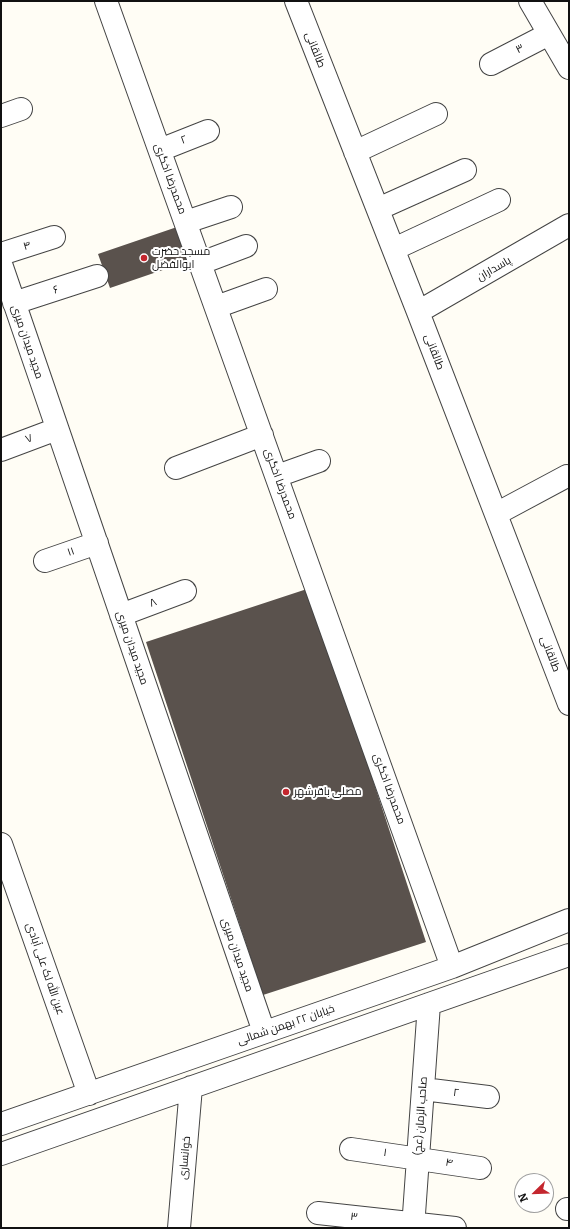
<!DOCTYPE html>
<html>
<head>
<meta charset="utf-8">
<style>
  body { margin:0 }
  #map { position:relative; width:570px; height:1229px; overflow:hidden; background:#fffdf5; font-family:Bitter,serif }
  canvas { display:block }
  .frame { position:absolute; inset:0; border:2px solid #111; pointer-events:none }
  .north { position:absolute; left:514px; top:1173px; width:40px; height:40px; box-sizing:border-box; background:#fff; border:1px solid #a0a0a0; border-radius:50%; rotate:247deg; font-size:11px; font-weight:700; line-height:16px; text-align:center; color:#111 }
  .north::after { content:''; display:block; margin:auto; width:14px; height:18px; background:#c4262e; clip-path:polygon(50% 0,100% 100%,50% 72%,0 100%) }
</style>
</head>
<body>
<div id="map">
<canvas width="570" height="1229"></canvas>
<div class="frame"></div>
<div class="north">N</div>
</div>
<script>
const context = document.querySelector('canvas').getContext('2d');
context.lineJoin = 'round';
function fill(path, color) { context.fillStyle = color; context.fill(path, 'evenodd'); }
function stroke(path, color, width, dash) { context.strokeStyle = color; context.lineWidth = width; context.lineCap = dash ? 'butt' : 'round'; context.setLineDash(dash || []); context.stroke(path); }
function drawText(font, color, halo, rows, align = 'center') {
  context.font = font + ' Bitter,Cairo,serif'; context.lineWidth = 4; context.setLineDash([]); context.textBaseline = 'middle'; context.strokeStyle = halo; context.fillStyle = color; for (const [text, x, y, turn = 0] of rows) {
    context.save(); context.translate(x, y); context.rotate((+turn || 0) * Math.PI / 180); context.textAlign = isNaN(turn) ? turn : align; if (halo) context.strokeText(text, 0, 0); context.fillText(text, 0, 0); context.restore();
  }
}
fill(new Path2D(`
  M 177,227 L 189,261 L 110,288 L 98,254 Z
  M 310,588 L 426,942 L 263,995 L 146,642 Z`), '#5a524d');
const minor = new Path2D(`
  M 106,1 L 452,967
  M 296,1 L 418,312 L 569,704
  M 530,1 L 569,68
  M 491,64 L 549,34
  M 1,116 L 21,109
  M 160,150 L 208,131
  M 355,152 L 436,114
  M 378,209 L 465,170
  M 186,222 L 231,207
  M 394,249 L 499,200
  M 1,254 L 54,237
  M 201,263 L 246,246
  M 1,264 L 264,1032
  M 14,303 L 97,276
  M 216,307 L 266,289
  M 418,312 L 569,225
  M 1,450 L 57,429
  M 176,468 L 262,435
  M 277,476 L 319,461
  M 496,514 L 567,476
  M 45,561 L 97,543
  M 121,615 L 185,591
  M 1,844 L 89,1094
  M 423,1089 L 488,1097
  M 1,1124 L 452,967 L 569,920
  M 351,1149 L 480,1168
  M 1,1154 L 569,955
  M 567,1209 L 569,1209
  M 318,1213 L 455,1228
  M 179,1228 L 191,1087
  M 413,1228 L 429,1004`);
stroke(minor, '#444', 24);
stroke(minor, '#fff', 22);
for (const [x, y, r, color] of [
  [144,258,4,"#c4262e"],
  [286,792,4,"#c4262e"]
]) { const dot = new Path2D(); dot.arc(x, y, r, 0, 2 * Math.PI); context.fillStyle = color; context.fill(dot); stroke(dot, '#fff', 1.5); }
drawText('11px', '#111', '#fff', [
  ["۳",520,49,-27],
  ["طالقانی",315,50,68],
  ["۲",184,140,-20],
  ["محمدرضا اخگری",170,179,70],
  ["۴",27,246,-17],
  ["پاسداران",494,269,-30],
  ["۶",56,290,-18],
  ["مجید میدان میری",27,342,71],
  ["طالقانی",434,352,69],
  ["۷",29,439,-21],
  ["محمدرضا اخگری",280,484,70],
  ["۱۱",71,552,-19],
  ["۸",153,603,-21],
  ["مجید میدان میری",132,648,71],
  ["طالقانی",550,654,69],
  ["محمدرضا اخگری",389,789,70],
  ["مجید میدان میری",237,955,71],
  ["عین الله لک علی آبادی",45,969,71],
  ["خیابان ۲۲ بهمن شمالی",286,1025,-19],
  ["۲",456,1093,7],
  ["صاحب الزمان (عج)",421,1116,-86],
  ["۱",385,1153,8],
  ["خوانساری",185,1158,-85],
  ["۴",449,1163,9],
  ["۳",354,1217,6]
]);
drawText('11px', '#111', '#fff', [
  ["مسجد حضرت",152,252],
  ["ابوالفضل",152,265],
  ["مصلی باقرشهر",294,792]
], 'left');
</script>
</body>
</html>
